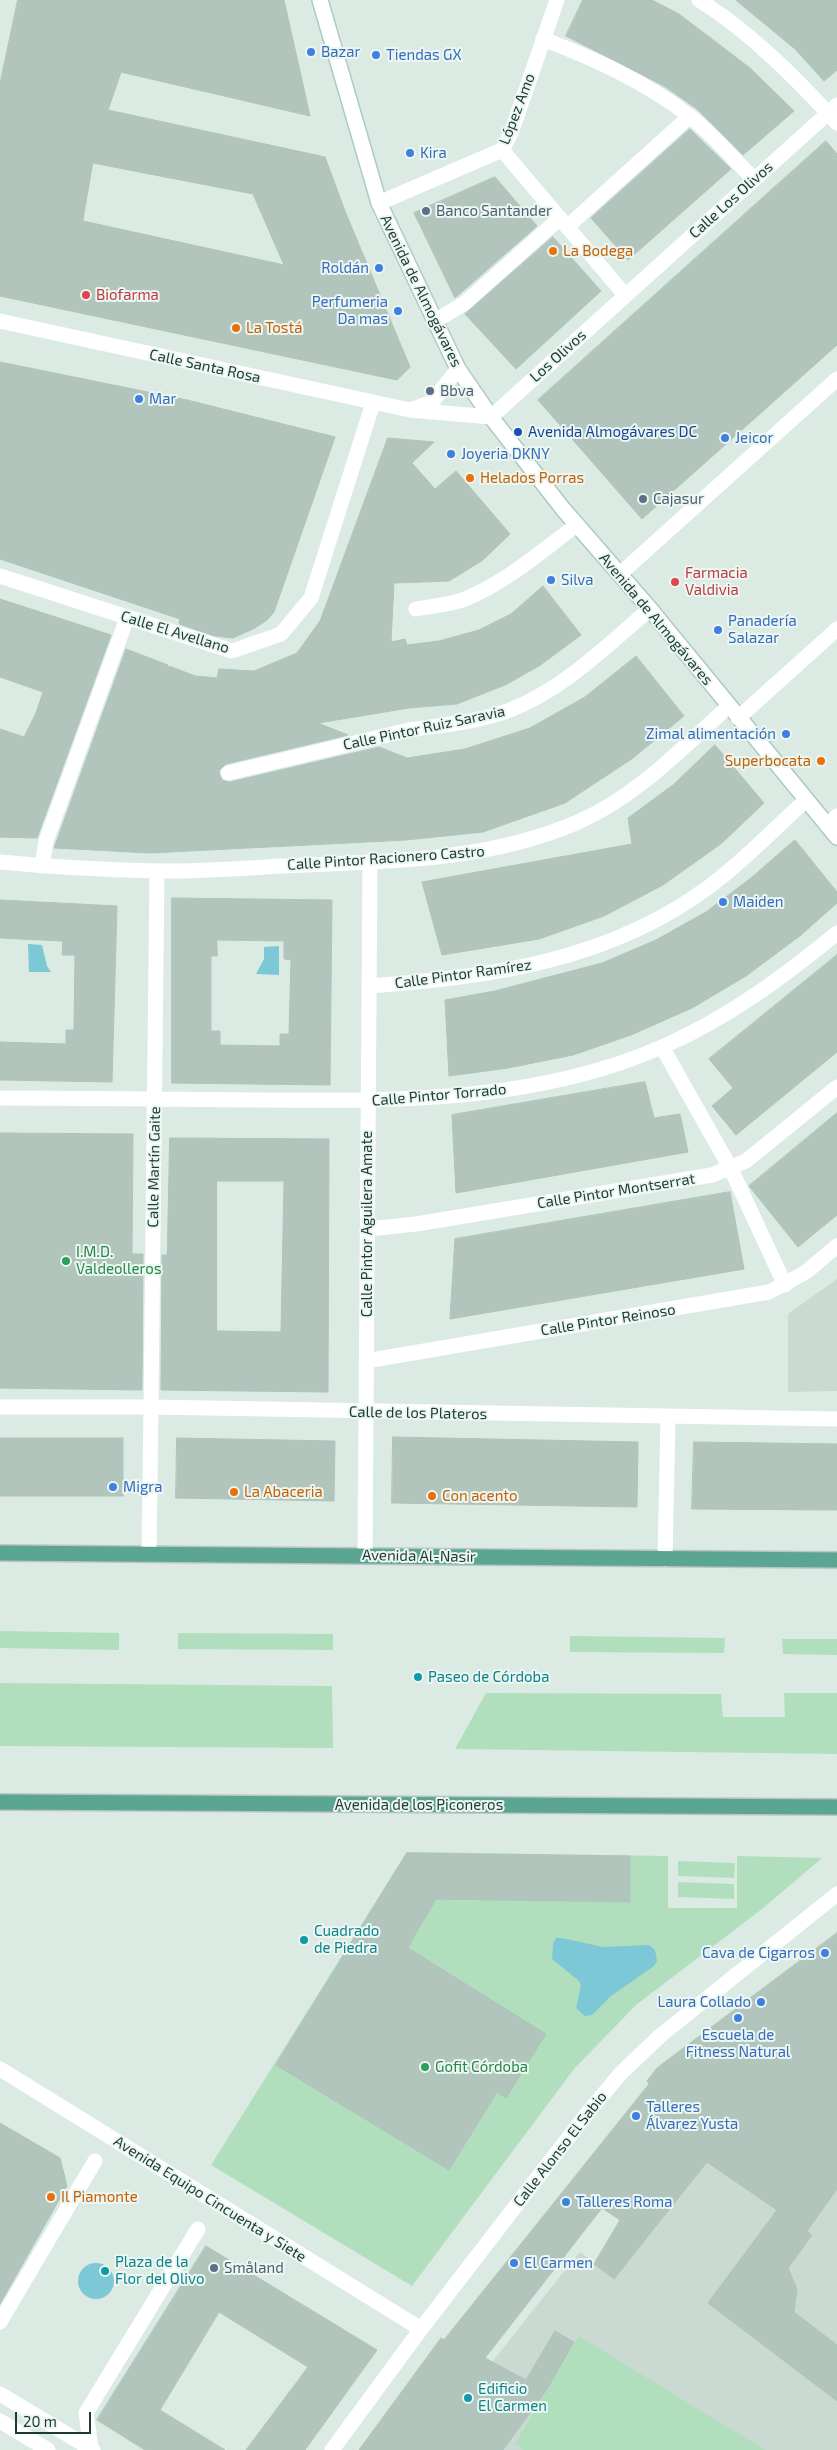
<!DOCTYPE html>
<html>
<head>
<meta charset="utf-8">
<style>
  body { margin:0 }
  #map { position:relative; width:837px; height:2450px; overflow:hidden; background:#dceae4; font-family:"Exo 2",sans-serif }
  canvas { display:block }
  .scale { position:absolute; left:15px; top:2412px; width:76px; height:22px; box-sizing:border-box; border:2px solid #1c3b33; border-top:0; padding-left:6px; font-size:15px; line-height:18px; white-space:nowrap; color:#1c3b33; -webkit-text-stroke:4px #ecf7f1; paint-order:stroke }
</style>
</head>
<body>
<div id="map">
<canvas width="837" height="2450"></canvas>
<div class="scale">20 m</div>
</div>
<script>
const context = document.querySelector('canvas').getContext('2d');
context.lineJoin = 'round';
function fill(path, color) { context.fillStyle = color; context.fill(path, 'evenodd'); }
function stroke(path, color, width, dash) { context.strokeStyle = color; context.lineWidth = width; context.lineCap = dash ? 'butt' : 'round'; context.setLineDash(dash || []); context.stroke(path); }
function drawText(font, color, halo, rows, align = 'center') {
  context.font = font + ' "Exo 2",sans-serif'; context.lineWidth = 4; context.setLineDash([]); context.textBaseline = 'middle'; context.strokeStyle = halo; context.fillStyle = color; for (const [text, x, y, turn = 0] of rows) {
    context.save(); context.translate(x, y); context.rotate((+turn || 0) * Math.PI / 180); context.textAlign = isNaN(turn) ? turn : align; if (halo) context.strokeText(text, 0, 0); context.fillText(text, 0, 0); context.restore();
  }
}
fill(new Path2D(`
  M 837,1279 L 837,1391 L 788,1392 L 788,1314 Z
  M 837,2029 L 837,2450 L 503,2450 L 544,2391 L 492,2362 L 537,2305 L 580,2252 L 614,2279 L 707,2162 Z`), '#cadad3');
fill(new Path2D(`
  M 0,1631 L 119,1633 L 119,1650 L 0,1648 Z
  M 178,1633 L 333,1634 L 333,1650 L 178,1649 Z
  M 570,1636 L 725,1638 L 724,1653 L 570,1652 Z
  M 782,1639 L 837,1639 L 837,1655 L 783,1654 Z
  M 0,1683 L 332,1686 L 333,1748 L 0,1746 Z
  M 486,1693 L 721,1694 L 723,1717 L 785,1717 L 784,1693 L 837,1693 L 837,1754 L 455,1749 Z
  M 407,1852 L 668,1856 L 668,1908 L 737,1908 L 737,1856 L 822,1858 L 762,1909 L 636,2005 L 574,2069 L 412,2286 L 211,2165 Z
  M 678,1861 L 735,1863 L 734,1878 L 678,1876 Z
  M 678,1882 L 734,1884 L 734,1899 L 678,1897 Z
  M 579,2336 L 765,2450 L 523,2450 L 515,2444 Z`), '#b1dfbe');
fill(new Path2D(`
  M 28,944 L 42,945 L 47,966 L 51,972 L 29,972 Z
  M 279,946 L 279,975 L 256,974 L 264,959 L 264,947 Z
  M 556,1938 L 562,1938 L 603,1947 L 649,1945 L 655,1950 L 657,1961 L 654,1966 L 611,1996 L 592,2015 L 585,2016 L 576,2008 L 581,1986 L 579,1981 L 552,1959 L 553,1944 Z
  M78 2281a18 18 0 1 1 36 0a18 18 0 1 1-36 0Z`), '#7cc8d7');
const building = new Path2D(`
  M 18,0 L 284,0 L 310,116 L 121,72 L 108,110 L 325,157 L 345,211 L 410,367 L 397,380 L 0,296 L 0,84 ZM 93,163 L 253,194 L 284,265 L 83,221 Z
  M 583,0 L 652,0 L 679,14 L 750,68 L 794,111 L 743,155 L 697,109 L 664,86 L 566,36 Z
  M 736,0 L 837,0 L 837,70 L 824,81 L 795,49 Z
  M 690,129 L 731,169 L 628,260 L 591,218 Z
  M 826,141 L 837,154 L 837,345 L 642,519 L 538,400 Z
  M 495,177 L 537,226 L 455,298 L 414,213 Z
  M 553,237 L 601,291 L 516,369 L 465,314 Z
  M 0,362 L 187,400 L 335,437 L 274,612 L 267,620 L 255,628 L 233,638 L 215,636 L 179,624 L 180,619 L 0,559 Z
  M 388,438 L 434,442 L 412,463 L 435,489 L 456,471 L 510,534 L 483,560 L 449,581 L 394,583 L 391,642 L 405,639 L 407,645 L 439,641 L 479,630 L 511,614 L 543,586 L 581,635 L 539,666 L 505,685 L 457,704 L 409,708 L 318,723 L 348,735 L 226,764 L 219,771 L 222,780 L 230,782 L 379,747 L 407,758 L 465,749 L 530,728 L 585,697 L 636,656 L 684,716 L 633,758 L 565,803 L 483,832 L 406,840 L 150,853 L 54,848 L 126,649 L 168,665 L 165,666 L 172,667 L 195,676 L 217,678 L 219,669 L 254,671 L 297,653 L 320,621 Z
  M 0,599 L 111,635 L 37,838 L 0,837 L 0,729 L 24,737 L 36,713 L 43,692 L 0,677 Z
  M 715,745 L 764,803 L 722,843 L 663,885 L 604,916 L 539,939 L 442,955 L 422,882 L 632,844 L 628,818 L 673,785 Z
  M 795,840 L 837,892 L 837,903 L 801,935 L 746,976 L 692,1008 L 631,1035 L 573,1055 L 508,1068 L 449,1076 L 445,1000 L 495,991 L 602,963 L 656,940 L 706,912 L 751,878 Z
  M 172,898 L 332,900 L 330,1085 L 172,1083 ZM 217,940 L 284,941 L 284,959 L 291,960 L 289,1034 L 280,1034 L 280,1046 L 220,1045 L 220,1031 L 211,1031 L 211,956 L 217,956 Z
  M 0,900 L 117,906 L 112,1082 L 0,1080 L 0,1042 L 66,1044 L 66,1030 L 74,1030 L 75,955 L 62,955 L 63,941 L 0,938 Z
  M 837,955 L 837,1052 L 736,1135 L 712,1106 L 733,1088 L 709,1059 Z
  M 645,1082 L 654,1118 L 680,1114 L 688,1152 L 456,1193 L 452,1115 Z
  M 837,1113 L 837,1215 L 798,1247 L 749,1186 Z
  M 0,1133 L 133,1134 L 132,1254 L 143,1254 L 142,1390 L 0,1388 Z
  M 170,1138 L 329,1139 L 328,1392 L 161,1390 L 162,1255 L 167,1255 ZM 217,1181 L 284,1181 L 281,1332 L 217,1331 Z
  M 730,1192 L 744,1269 L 450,1319 L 455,1239 Z
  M 393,1437 L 638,1442 L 637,1507 L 392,1503 Z
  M 0,1438 L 123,1438 L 123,1496 L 0,1496 Z
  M 177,1438 L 335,1441 L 334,1501 L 176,1498 Z
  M 694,1442 L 837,1444 L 837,1510 L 692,1509 Z
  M 407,1853 L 630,1856 L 630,1902 L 436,1899 L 416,1933 L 408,1948 L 546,2034 L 506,2098 L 497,2092 L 449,2170 L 276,2065 Z
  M 837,1933 L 837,2189 L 807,2231 L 812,2235 L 788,2268 L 797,2289 L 794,2312 L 837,2345 L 837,2401 L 708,2303 L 777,2210 L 707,2162 L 614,2279 L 594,2264 L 620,2220 L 602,2208 L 485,2358 L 526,2380 L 555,2331 L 574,2342 L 546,2391 L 503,2450 L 359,2450 L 441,2338 L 444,2340 L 649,2084 L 647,2081 L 657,2068 Z
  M 0,2123 L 60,2158 L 67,2186 L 0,2304 Z
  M 206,2246 L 377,2350 L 305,2450 L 246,2450 L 308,2367 L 219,2312 L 160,2410 L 225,2450 L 145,2450 L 97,2420 Z`);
fill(building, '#b1c5bd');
stroke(building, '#aec4bb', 1);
const secondary = new Path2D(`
  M 320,0 L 379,203 L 458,369 L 491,417 L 563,509 L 650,609 L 837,837`);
const primary = new Path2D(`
  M 0,1553 L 837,1560
  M 0,1802 L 837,1807`);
stroke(secondary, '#aecbc1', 18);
stroke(primary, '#bbc4c2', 18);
stroke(new Path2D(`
  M 543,39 C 595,59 644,81 688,115 C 712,133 732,158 754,179
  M 567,227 L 690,116
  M 435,321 L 465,303 L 560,218
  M 228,773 L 409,730
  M 42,866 L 46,841 L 127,618
  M 662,1047 L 731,1169 L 785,1285
  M 149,1554 L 151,1407
  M 665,1559 L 668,1417
  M 0,2322 L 95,2161
  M 0,2421 L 48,2450
  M 85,2450 L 91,2448 L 86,2413 L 198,2229`), '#fff', 15);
stroke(new Path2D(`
  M 699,0 C 750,32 796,78 837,123
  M 502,150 L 625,295
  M 379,203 L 502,150 L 511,133 L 557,0
  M 0,321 L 410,410 L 432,402 L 458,369
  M 410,410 L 491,417 L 837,105
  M 0,576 L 232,651 L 281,634 L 311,598 L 373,403
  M 416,609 C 432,606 450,605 465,599 C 507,582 541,551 577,525
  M 409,730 C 442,725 478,722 510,710 C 564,689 606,646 650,609
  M 827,825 L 837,816
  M 370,986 C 490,977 610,961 710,886 C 745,860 774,829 806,800
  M 0,1098 C 85,1098 171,1099 256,1100 C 393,1101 536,1103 664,1046 C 728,1018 783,977 837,933
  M 368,1229 L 416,1224 L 712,1175 L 746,1161 L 837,1087
  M 366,1361 L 769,1292 L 806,1272 L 837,1246
  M 0,1407 L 151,1407 L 837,1419
  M 151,1407 L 157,871
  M 365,1555 L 370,862
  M 0,2069 L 421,2329
  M 0,2394 L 93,2450
  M 332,2450 L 421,2329 L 585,2116 L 621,2073 L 661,2035 L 837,1894`), '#fff', 15);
stroke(new Path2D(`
  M 620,574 L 837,379
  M 738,718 L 837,629
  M 0,862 C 52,867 104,870 155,871 C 204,872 254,867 303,865 C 397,861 490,860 578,822 C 636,797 682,748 728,707`), '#fff', 15);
stroke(secondary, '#fff', 15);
stroke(primary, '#5ba593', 15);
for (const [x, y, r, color] of [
  [311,52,5,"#3f7fe0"],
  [376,55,5,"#3f7fe0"],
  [410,153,5,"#3f7fe0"],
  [426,211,5,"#5c6f8a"],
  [553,251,5,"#e8710a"],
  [379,268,5,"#3f7fe0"],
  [86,295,5,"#e0444e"],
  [398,311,5,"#3f7fe0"],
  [236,328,5,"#e8710a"],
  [430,391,5,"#5c6f8a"],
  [139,399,5,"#3f7fe0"],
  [518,432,5,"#1a4fb4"],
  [725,438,5,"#3f7fe0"],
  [451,454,5,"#3f7fe0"],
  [470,478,5,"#e8710a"],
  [643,499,5,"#5c6f8a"],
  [551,580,5,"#3f7fe0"],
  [675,582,5,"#e0444e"],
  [718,630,5,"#3f7fe0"],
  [786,734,5,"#3f7fe0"],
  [821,761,5,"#e8710a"],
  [723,902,5,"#3f7fe0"],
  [66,1261,5,"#2e9e5b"],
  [113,1487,5,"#3f7fe0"],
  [234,1492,5,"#e8710a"],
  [432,1496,5,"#e8710a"],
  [418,1677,5,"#0f9aa8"],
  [304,1940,5,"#0f9aa8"],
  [825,1953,5,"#3f7fe0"],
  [761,2002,5,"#3f7fe0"],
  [738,2018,5,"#3f7fe0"],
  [425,2067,5,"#2e9e5b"],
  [636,2116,5,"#3f7fe0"],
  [51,2197,5,"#e8710a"],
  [566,2202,5,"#3f7fe0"],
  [514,2263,5,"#3f7fe0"],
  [214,2268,5,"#5c6f8a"],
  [105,2271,5,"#0f9aa8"],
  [468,2398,5,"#0f9aa8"]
]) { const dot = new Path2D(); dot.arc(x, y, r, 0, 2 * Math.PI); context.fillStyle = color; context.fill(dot); stroke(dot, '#ecf7f1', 2); }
drawText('15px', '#366cbe', '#ecf7f1', [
  ["Bazar",321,52],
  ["Tiendas GX",386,55],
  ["Kira",420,153],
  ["Roldán",369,268,"right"],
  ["Perfumeria",388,302,"right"],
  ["Da mas",388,319,"right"],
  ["Mar",149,399],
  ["Jeicor",735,438],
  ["Joyeria DKNY",461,454],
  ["Silva",561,580],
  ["Panadería",728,621],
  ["Salazar",728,638],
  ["Zimal alimentación",776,734,"right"],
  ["Maiden",733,902],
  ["Migra",123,1487],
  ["Cava de Cigarros",815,1953,"right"],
  ["Laura Collado",751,2002,"right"],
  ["Escuela de",738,2035,"center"],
  ["Fitness Natural",738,2052,"center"],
  ["Talleres",646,2107],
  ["Álvarez Yusta",646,2124],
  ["Talleres Roma",576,2202],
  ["El Carmen",524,2263]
], 'left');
drawText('15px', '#1c3b33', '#ecf7f1', [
  ["López Amo",517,109,-69],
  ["Calle Los Olivos",731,200,-42],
  ["Avenida de Almogávares",421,291,64],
  ["Los Olivos",558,356,-42],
  ["Calle Santa Rosa",205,366,12],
  ["Avenida de Almogávares",656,619,50],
  ["Calle El Avellano",175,632,17],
  ["Calle Pintor Ruiz Saravia",424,728,-12],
  ["Calle Pintor Racionero Castro",386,858,-4],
  ["Calle Pintor Ramírez",463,974,-8],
  ["Calle Pintor Torrado",439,1095,-5],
  ["Calle Martín Gaite",154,1167,-89],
  ["Calle Pintor Montserrat",616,1191,-9],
  ["Calle Pintor Aguilera Amate",367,1224,-90],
  ["Calle Pintor Reinoso",608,1320,-9],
  ["Calle de los Plateros",418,1413,1],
  ["Avenida Al-Nasir",419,1556,1],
  ["Avenida de los Piconeros",419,1805],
  ["Calle Alonso El Sabio",560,2149,-52],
  ["Avenida Equipo Cincuenta y Siete",210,2199,32]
]);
drawText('15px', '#4e5e75', '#ecf7f1', [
  ["Banco Santander",436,211],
  ["Bbva",440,391],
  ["Cajasur",653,499],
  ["Småland",224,2268]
], 'left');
drawText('15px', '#c56008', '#ecf7f1', [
  ["La Bodega",563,251],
  ["La Tostá",246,328],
  ["Helados Porras",480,478],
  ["Superbocata",811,761,"right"],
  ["La Abaceria",244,1492],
  ["Con acento",442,1496],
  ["Il Piamonte",61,2197]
], 'left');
drawText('15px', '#be3a42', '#ecf7f1', [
  ["Biofarma",96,295],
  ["Farmacia",685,573],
  ["Valdivia",685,590]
], 'left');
drawText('15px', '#164399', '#ecf7f1', [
  ["Avenida Almogávares DC",528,432]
], 'left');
drawText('15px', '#27864d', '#ecf7f1', [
  ["I.M.D.",76,1252],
  ["Valdeolleros",76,1269],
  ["Gofit Córdoba",435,2067]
], 'left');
drawText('15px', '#0d838f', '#ecf7f1', [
  ["Paseo de Córdoba",428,1677],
  ["Cuadrado",314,1931],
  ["de Piedra",314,1948],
  ["Plaza de la",115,2262],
  ["Flor del Olivo",115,2279],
  ["Edificio",478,2389],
  ["El Carmen",478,2406]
], 'left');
</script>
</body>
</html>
